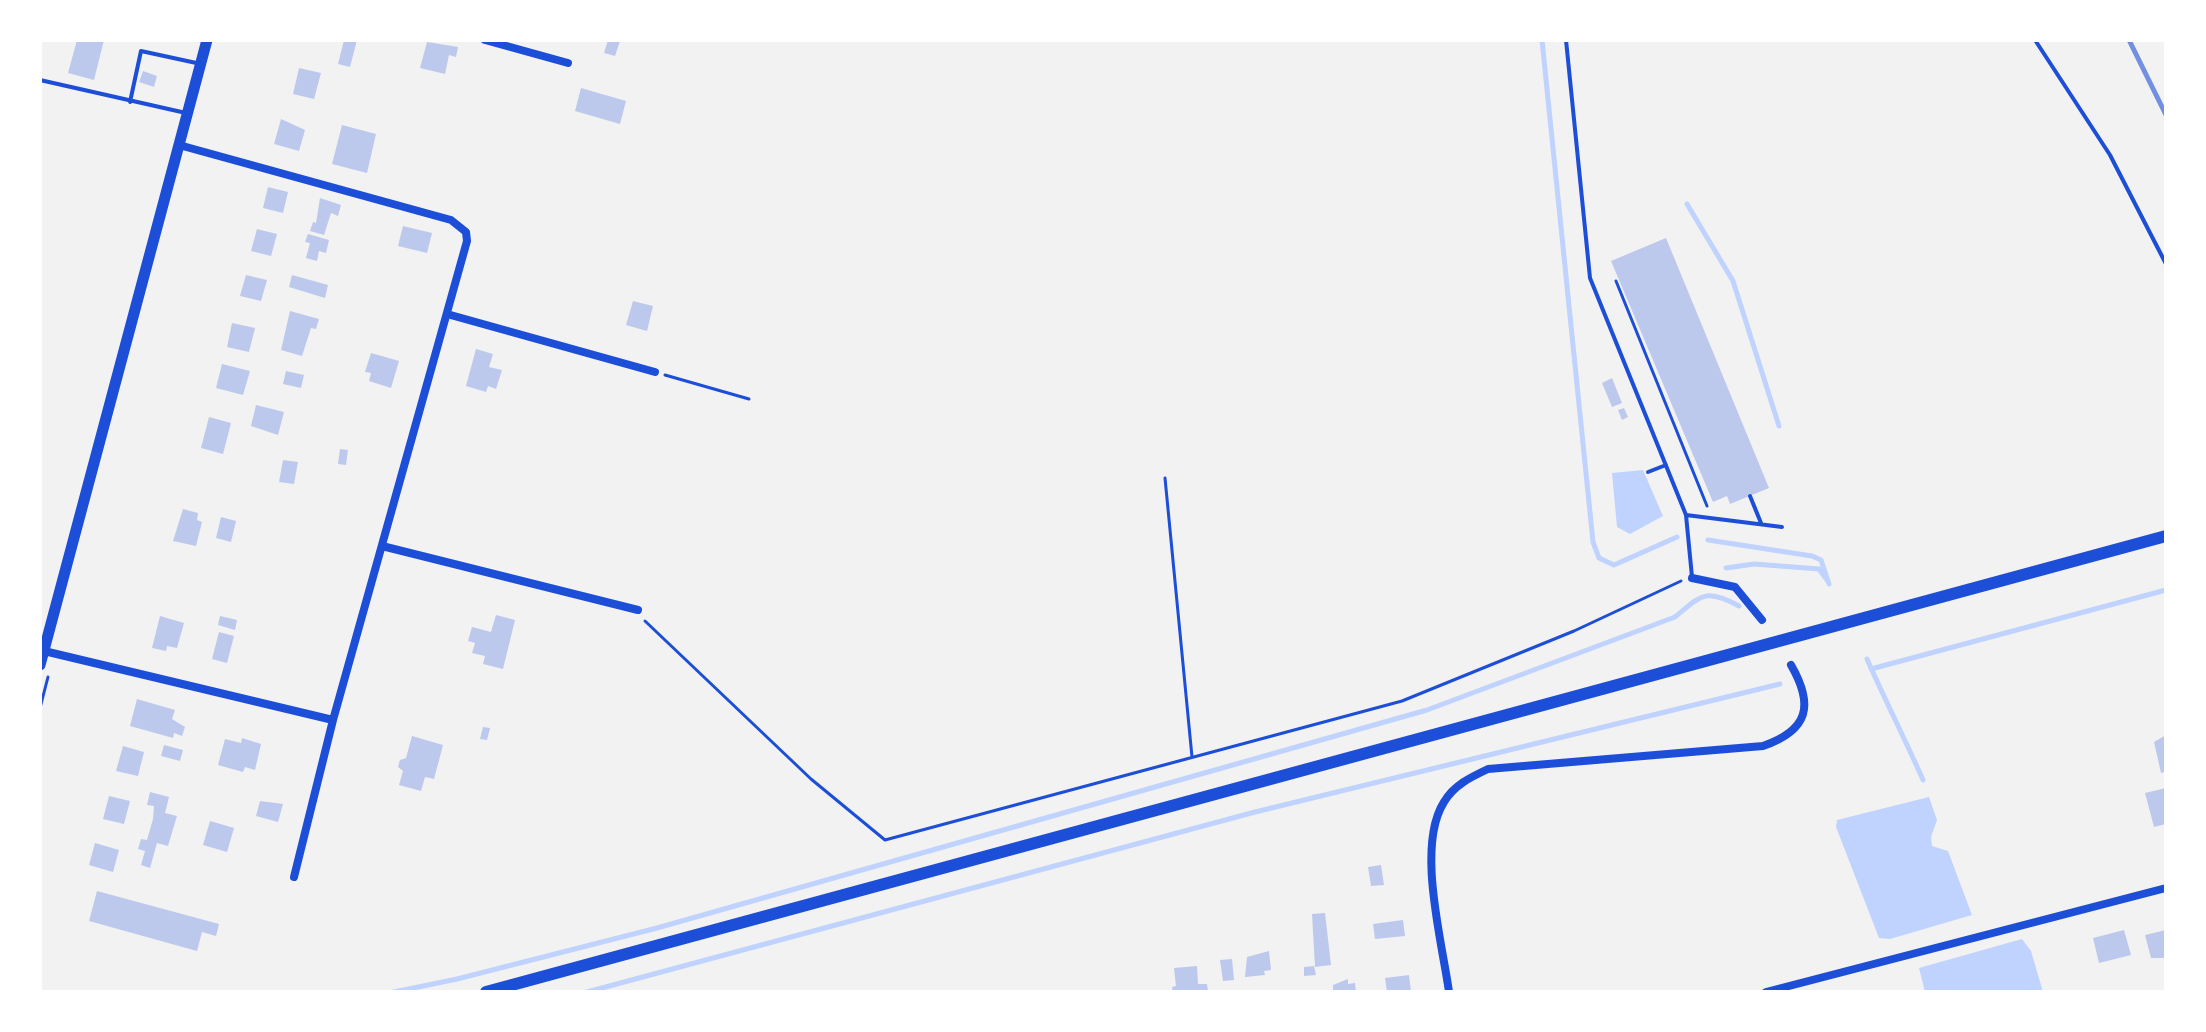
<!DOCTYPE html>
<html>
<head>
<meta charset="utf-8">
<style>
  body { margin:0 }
  #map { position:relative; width:2206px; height:1032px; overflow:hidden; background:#f2f2f2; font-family:"Noto Sans",sans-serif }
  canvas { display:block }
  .frame { position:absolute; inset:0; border:42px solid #fff; pointer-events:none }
</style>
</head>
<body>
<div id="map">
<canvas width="2206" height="1032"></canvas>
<div class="frame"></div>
</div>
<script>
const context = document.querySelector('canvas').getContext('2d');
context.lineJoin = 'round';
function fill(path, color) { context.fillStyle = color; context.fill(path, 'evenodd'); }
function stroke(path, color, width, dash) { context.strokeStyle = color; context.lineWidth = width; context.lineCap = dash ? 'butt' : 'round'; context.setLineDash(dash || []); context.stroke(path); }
fill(new Path2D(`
  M 1643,470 L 1663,516 L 1630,534 L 1617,527 L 1612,473 Z
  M 1929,797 L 1937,820 L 1931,837 L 1932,846 L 1948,851 L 1972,915 L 1890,939 L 1879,938 L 1836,827 L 1837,820 Z
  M 2022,939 L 2031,951 L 2043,992 L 1925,992 L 1919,968 Z`), '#bfd3fe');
stroke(new Path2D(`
  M 1542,40 L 1593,542 L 1599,558 L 1614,565 L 1677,537
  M 1687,204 L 1733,281 L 1779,426
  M 1708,540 L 1812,556 L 1821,560 L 1829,584
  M 1726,568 L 1754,564 L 1819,569 L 1827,580
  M 1867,659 C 1885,700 1905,739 1923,780
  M 1871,669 L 2166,590
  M 394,992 L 457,979 L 657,928 L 1427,710 L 1675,617 C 1701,596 1705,587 1739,606
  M 587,992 L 1255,812 L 1780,684`), '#bfd3fe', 5);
fill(new Path2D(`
  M 77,40 L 104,40 L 94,80 L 68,73 Z
  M 344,40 L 357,40 L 350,67 L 338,64 Z
  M 608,40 L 620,41 L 615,56 L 604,53 Z
  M 427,42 L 458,47 L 456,57 L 449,55 L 445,74 L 420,68 Z
  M 299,68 L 321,73 L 314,99 L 293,94 Z
  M 143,71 L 157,76 L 154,87 L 139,82 Z
  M 581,88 L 626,101 L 620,124 L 575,111 Z
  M 281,119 L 305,130 L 299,151 L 274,144 Z
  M 342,125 L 376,134 L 367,173 L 332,164 Z
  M 268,187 L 288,192 L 283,213 L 263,208 Z
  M 320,198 L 341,205 L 338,216 L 331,213 L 324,235 L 310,231 L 313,222 L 316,223 Z
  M 403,226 L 432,233 L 427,253 L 398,246 Z
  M 257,229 L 277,234 L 271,256 L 251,251 Z
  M 308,234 L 329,240 L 326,253 L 319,251 L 317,261 L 306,258 L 310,243 L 305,242 Z
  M 1666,238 L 1769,488 L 1730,504 L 1727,496 L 1713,502 L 1611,261 Z
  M 246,275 L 267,280 L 261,301 L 240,296 Z
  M 292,275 L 328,285 L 325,298 L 289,287 Z
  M 633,301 L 653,306 L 647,331 L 626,325 Z
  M 290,311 L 319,319 L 316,329 L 311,328 L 302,356 L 281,350 Z
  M 232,323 L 255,328 L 249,352 L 227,347 Z
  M 476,349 L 493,354 L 489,367 L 502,370 L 496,389 L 488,386 L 486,392 L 466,386 Z
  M 371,353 L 399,361 L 391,388 L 369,381 L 371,373 L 365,372 Z
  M 222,364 L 250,371 L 243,395 L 216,388 Z
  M 286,371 L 304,375 L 301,388 L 283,384 Z
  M 1612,378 L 1622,403 L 1612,407 L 1602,383 Z
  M 256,405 L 284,412 L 278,435 L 251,426 Z
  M 1624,408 L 1628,417 L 1622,420 L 1618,410 Z
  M 209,417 L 231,423 L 223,454 L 201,448 Z
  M 340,449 L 348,450 L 346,465 L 338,464 Z
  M 283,460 L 298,462 L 294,484 L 279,482 Z
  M 183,509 L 198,513 L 197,520 L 202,522 L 196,546 L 173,541 Z
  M 221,517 L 236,521 L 231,542 L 216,538 Z
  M 496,615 L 515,620 L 503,669 L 483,664 L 485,656 L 472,653 L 475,643 L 468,641 L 472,627 L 491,632 Z
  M 160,616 L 184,623 L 177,648 L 167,646 L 166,651 L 152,648 Z
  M 220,616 L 237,620 L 235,630 L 218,625 Z
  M 219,632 L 234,636 L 227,663 L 212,659 Z
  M 137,699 L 175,710 L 172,719 L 185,727 L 182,736 L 174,733 L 173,738 L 130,726 Z
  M 483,727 L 490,728 L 487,740 L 480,739 Z
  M 2166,735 L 2166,771 L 2161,773 L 2154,742 Z
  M 412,736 L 443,745 L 434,779 L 425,777 L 421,791 L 399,785 L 403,771 L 398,767 L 400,760 L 406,758 Z
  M 242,738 L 261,744 L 255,770 L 245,767 L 243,772 L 218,765 L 225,739 L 241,743 Z
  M 164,745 L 183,750 L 180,761 L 161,756 Z
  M 123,746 L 144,752 L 138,776 L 116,771 Z
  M 2166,788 L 2166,824 L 2154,827 L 2145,793 Z
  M 150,792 L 169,797 L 165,813 L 177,816 L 168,846 L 157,843 L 150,868 L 141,865 L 145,851 L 138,849 L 141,839 L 147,840 L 153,819 L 154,806 L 147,805 Z
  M 109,796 L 130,801 L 124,824 L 103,819 Z
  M 260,801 L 283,804 L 278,822 L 256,816 Z
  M 210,821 L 234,828 L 227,852 L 203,845 Z
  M 95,843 L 119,850 L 113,872 L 89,865 Z
  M 1381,865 L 1384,885 L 1371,886 L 1368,867 Z
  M 97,891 L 219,924 L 216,936 L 202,932 L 197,951 L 89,921 Z
  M 1325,913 L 1331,965 L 1315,967 L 1312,914 Z
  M 1403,920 L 1405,936 L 1375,939 L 1373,924 Z
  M 2124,930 L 2131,955 L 2099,963 L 2093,938 Z
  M 2166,930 L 2165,958 L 2151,958 L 2145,935 Z
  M 1269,951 L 1271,970 L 1264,971 L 1265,975 L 1245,977 L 1247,957 Z
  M 1232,959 L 1234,980 L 1223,981 L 1220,960 Z
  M 1197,966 L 1198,984 L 1207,984 L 1208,992 L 1173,992 L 1172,987 L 1176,986 L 1174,968 Z
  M 1314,966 L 1316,975 L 1304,976 L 1304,967 Z
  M 1409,975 L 1411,992 L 1387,992 L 1385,978 Z
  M 1348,979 L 1348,984 L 1355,983 L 1356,992 L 1333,992 L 1333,985 Z`), '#bdc9ec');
stroke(new Path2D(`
  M 1616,281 L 1707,506
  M 665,375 L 749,399
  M 1165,478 L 1192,757
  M 645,621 L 811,779 L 885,840 L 1402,701 L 1574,631 L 1681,581
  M 40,708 L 48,677`), '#1d4ed8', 3);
stroke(new Path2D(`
  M 1566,40 L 1590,278 L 1686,515 L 1692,577
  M 2035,40 L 2110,155 L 2166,264
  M 40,80 L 186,113
  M 130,102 L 141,51 L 201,64
  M 1648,472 L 1666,465
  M 1750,496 L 1761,523
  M 1686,515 L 1782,527`), '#1d4ed8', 4);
stroke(new Path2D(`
  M 485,40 L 568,63
  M 179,145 L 451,220 L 466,232 L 467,241 L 333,720 L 294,877
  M 447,314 L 655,372
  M 382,546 L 638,610
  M 1692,578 L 1735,587 L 1762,620
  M 44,651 L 333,720
  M 1449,992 C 1442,941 1416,846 1444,802 C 1454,785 1471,777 1488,769 L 1763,746 C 1809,730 1814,705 1791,665
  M 1766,992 L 2166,888`), '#1d4ed8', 8);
stroke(new Path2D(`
  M 40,665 L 207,40`), '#1d4ed8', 11);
stroke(new Path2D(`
  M 486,992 L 2166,536`), '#1d4ed8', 12);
stroke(new Path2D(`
  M 2129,40 L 2166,115`), '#7290e2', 5);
</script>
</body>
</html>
